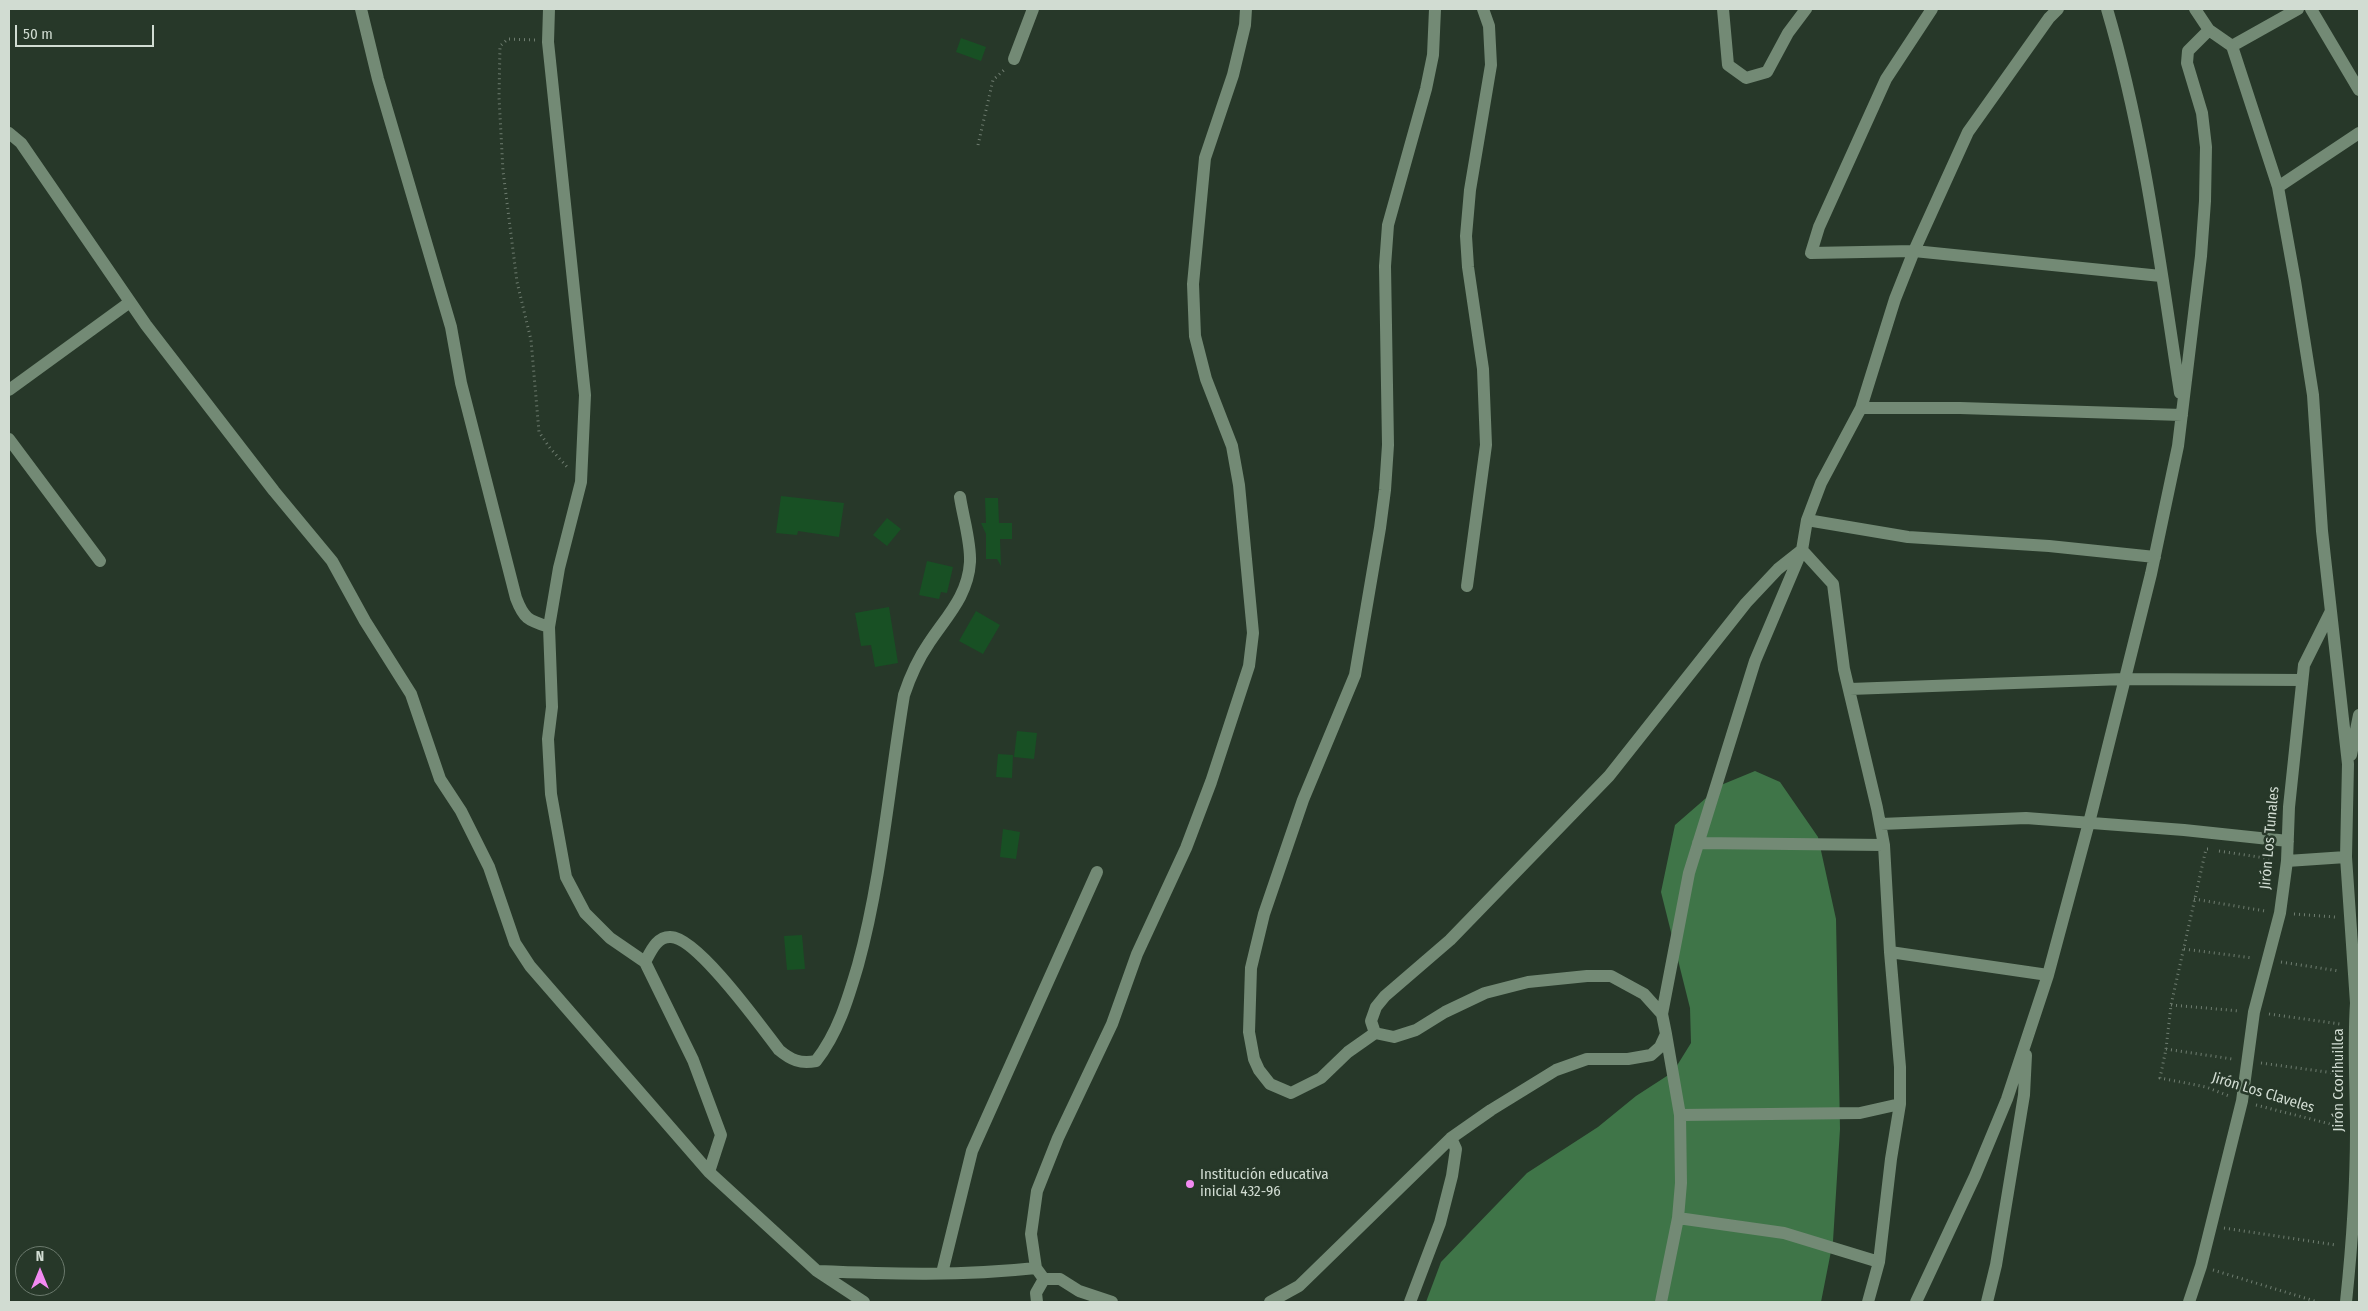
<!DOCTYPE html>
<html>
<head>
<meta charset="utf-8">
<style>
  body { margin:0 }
  #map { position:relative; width:2368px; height:1311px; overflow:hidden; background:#273829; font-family:"Fira Sans Condensed",sans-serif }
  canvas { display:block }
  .frame { position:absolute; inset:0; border:10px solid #d1dcd2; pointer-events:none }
  .north { position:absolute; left:15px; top:1246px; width:50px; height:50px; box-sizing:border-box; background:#273829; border:1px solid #6b7a6d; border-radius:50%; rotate:0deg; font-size:14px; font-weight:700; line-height:20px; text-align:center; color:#d1dcd2 }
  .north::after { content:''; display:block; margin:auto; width:18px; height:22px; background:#f38af2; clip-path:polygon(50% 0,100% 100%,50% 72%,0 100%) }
  .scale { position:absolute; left:15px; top:25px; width:139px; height:22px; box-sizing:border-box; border:2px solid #d1dcd2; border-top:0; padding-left:6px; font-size:15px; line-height:18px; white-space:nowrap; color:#d1dcd2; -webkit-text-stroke:4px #273829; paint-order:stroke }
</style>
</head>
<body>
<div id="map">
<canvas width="2368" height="1311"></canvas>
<div class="frame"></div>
<div class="north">N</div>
<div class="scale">50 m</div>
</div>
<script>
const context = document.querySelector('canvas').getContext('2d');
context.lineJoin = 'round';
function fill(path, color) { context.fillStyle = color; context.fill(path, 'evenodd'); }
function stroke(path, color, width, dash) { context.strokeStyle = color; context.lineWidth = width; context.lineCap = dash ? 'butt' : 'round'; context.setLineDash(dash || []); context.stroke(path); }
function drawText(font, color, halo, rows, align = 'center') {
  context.font = font + ' "Fira Sans Condensed",sans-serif'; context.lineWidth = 5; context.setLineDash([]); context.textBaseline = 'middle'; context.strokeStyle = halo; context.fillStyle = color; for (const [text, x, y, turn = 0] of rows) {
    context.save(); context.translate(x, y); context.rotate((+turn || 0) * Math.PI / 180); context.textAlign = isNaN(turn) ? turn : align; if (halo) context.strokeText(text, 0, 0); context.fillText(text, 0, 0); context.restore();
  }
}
fill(new Path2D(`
  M 1755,771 L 1780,782 L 1818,837 L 1836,919 L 1840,1129 L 1833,1241 L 1821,1302 L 1426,1302 L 1441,1262 L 1527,1173 L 1598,1127 L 1636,1096 L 1673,1072 L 1691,1043 L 1690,1008 L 1661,892 L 1675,825 L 1721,785 Z`), '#3f7548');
fill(new Path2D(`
  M 961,38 L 986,47 L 981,61 L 956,52 Z
  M 781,496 L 844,503 L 839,537 L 798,531 L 797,535 L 776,533 Z
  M 985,498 L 998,498 L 999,523 L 1012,523 L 1012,539 L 1000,539 L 1001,566 L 997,559 L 986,559 L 986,534 L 981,523 L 986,523 Z
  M 887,518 L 901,529 L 887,546 L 873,535 Z
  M 927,561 L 953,567 L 947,593 L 941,592 L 939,599 L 919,595 Z
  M 889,607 L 898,663 L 875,667 L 871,645 L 861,646 L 855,613 Z
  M 976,611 L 1000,625 L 983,654 L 959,641 Z
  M 1017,731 L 1037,733 L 1034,759 L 1014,757 Z
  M 998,754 L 1013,755 L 1012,778 L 996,777 Z
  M 1003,829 L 1020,832 L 1016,859 L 1000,857 Z
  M 802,935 L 805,969 L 787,970 L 784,936 Z`), '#185024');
stroke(new Path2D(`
  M 535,40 L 508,39 L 500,46 L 499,97 L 503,171 L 517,282 L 531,340 L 539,432 L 550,448 L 567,467
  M 978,145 L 993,80 L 1004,70
  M 2208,849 L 2206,849 L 2171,1005 L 2166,1049 L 2160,1078 L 2206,1087 L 2229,1096
  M 2219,851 L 2272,859
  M 2194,899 L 2265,911
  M 2294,914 L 2335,917
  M 2184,949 L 2253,958
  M 2281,962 L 2339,971
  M 2171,1005 L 2240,1011
  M 2269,1014 L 2340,1024
  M 2166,1049 L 2232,1059
  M 2261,1063 L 2341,1074
  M 2256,1105 L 2342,1127
  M 2224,1228 L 2336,1245
  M 2213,1270 L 2318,1302`), '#6f7d70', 3, [1, 4]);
stroke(new Path2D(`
  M 361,9 L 378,79 L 451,327 L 461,383 L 516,598 C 524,619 528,620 549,627
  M 549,9 L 548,42 L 585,395 L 581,482 L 559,568 L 549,627 L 552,707 L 548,739 L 551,794 L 566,877 L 585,913 L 610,938 L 645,962 L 693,1060 L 721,1135 L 709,1172
  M 1723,9 L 1728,65 L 1746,78 L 1767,72 L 1788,33 L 1806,9
  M 1932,9 L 1886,79 L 1819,227 L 1811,253 L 1914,251 L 2161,276
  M 2107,9 C 2144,134 2160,264 2180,393
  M 2195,9 L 2209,30 L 2232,46 L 2278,187 L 2295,281 L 2313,395 L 2322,531 L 2348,764 L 2346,857 L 2356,1003 C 2353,1046 2356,1088 2356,1130 C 2356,1187 2352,1245 2346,1302
  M 2311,9 L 2359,90
  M 2232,46 L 2298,9
  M 1014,59 L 1033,9
  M 9,133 L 21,143 L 146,325 L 274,491 L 332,561 L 365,621 L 411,694 L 440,779 L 461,811 L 489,867 L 515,943 L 530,966 L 709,1172 L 817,1271 L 864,1302
  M 2278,187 L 2359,133
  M 9,390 L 130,302
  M 1861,408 L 1960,408 L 2182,415
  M 9,439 L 100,561
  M 1807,520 L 1908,537 L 2049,546 L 2155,557
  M 1467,586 L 1486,445 L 1483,369 L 1468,267 L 1466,236 L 1470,190 L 1491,65 L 1489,26 L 1483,9
  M 1850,689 L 2124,679 L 2302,680
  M 2351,755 L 2359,715
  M 1881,824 L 2026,818 L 2184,830 L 2288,841
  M 1698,843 L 1884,845
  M 2287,861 L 2346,857
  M 1890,952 L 2048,975
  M 645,962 C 651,951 657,936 671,937 C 698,938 762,1028 779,1050 C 791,1060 800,1064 816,1061 C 838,1033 848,999 858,965 C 882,877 889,785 904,695 C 910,677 918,659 929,643 C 946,617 968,596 970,562 C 971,542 963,517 960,497
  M 1662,1014 L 1689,873 L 1755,661 L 1802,550 L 1807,520 L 1821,483 L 1861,408 L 1895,299 L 1914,251 L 1968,132 L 2049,18 L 2058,9
  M 1375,1033 L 1348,1052 L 1321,1078 L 1291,1093 L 1270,1084 L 1259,1070 L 1254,1059 L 1249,1032 L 1251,968 L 1264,914 L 1303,800 L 1355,675 L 1380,528 L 1385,490 L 1388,445 L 1385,266 L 1388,225 L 1426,89 L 1433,55 L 1435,9
  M 1680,1115 L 1860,1113 L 1900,1104
  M 1678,1218 L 1784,1233 L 1879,1262
  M 817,1271 C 890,1274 963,1276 1036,1268
  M 942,1273 L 972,1151 L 1097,872
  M 1044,1279 L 1036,1268 L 1031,1234 L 1037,1191 L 1058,1138 L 1112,1024 L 1137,954 L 1186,848 L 1211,782 L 1249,666 L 1253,633 L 1239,485 L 1232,446 L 1206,379 L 1195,336 L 1193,284 L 1205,158 L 1233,75 L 1245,25 L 1246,9
  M 1037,1302 L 1036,1293 L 1044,1279 L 1060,1279 L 1079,1291 L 1112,1302
  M 1270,1302 L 1299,1286 L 1451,1138 L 1491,1110 L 1556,1070 L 1587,1059 L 1628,1059 L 1651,1055 L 1660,1047 L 1666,1034 L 1662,1014 L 1644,994 L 1611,976 L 1587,976 L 1528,982 L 1485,993 L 1445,1012 L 1416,1030 L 1394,1037 L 1375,1033 L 1371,1021 L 1376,1007 L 1385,996 L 1450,940 L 1609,776 L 1746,603 L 1778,569 L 1802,550 L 1833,584 L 1844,669 L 1877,808 L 1884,845 L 1890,952 L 1900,1067 L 1900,1104 L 1891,1159 L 1879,1262 L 1868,1302
  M 1410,1302 L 1440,1223 L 1452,1176 L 1456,1149 L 1451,1138
  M 1661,1302 L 1678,1218 L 1681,1183 L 1680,1115 L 1666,1034
  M 1916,1302 L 1975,1176 L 2007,1099 L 2048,975 L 2091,815 L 2151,574 L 2178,446 L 2201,256 L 2205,201 L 2206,147 L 2202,113 L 2187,63 L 2188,51 L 2209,30
  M 1987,1302 L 1996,1265 L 2024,1095 L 2026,1055
  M 2189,1302 L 2201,1266 L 2242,1101 L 2254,1012 L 2280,913 L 2287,861 L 2289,807 L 2304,665 L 2331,611`), '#738a75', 12);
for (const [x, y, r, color] of [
  [1190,1184,5,"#f38af2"]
]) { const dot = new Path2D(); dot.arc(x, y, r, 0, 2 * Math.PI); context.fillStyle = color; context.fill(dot); stroke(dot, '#273829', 2); }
drawText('15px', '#d1dcd2', '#273829', [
  ["Jirón Los Tunales",2270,838,-85],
  ["Jirón Ccorihuillca",2339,1080,-90],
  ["Jirón Los Claveles",2263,1093,17]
]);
drawText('15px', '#d1dcd2', '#273829', [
  ["Institución educativa",1200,1175],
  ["inicial 432-96",1200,1192]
], 'left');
</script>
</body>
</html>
